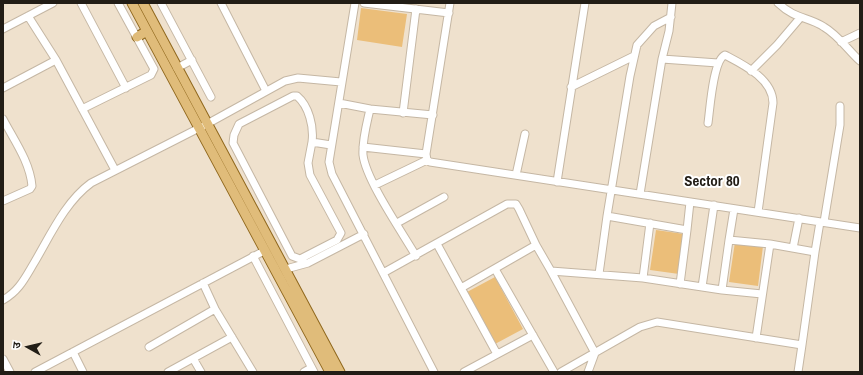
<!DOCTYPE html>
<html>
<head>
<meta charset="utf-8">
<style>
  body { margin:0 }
  #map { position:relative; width:863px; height:375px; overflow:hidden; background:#efe1cd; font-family:"Archivo Narrow","Noto Sans Devanagari",sans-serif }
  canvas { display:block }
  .frame { position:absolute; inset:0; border:4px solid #221d16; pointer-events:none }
  .north { position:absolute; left:8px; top:327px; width:40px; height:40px; -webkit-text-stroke:3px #fff; paint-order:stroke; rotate:278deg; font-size:11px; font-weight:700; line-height:16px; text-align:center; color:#221d16 }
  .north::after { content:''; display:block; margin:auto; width:14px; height:18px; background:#221d16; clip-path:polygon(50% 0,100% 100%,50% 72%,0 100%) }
</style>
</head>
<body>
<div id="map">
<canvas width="863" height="375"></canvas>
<div class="frame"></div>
<div class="north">उ</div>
</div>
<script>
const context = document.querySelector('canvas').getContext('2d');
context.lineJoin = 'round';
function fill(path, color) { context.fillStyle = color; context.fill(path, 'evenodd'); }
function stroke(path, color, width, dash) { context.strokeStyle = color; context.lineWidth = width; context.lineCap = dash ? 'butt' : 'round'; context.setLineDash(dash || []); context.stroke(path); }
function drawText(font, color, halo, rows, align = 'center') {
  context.font = font + ' "Archivo Narrow",sans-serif'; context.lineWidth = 4; context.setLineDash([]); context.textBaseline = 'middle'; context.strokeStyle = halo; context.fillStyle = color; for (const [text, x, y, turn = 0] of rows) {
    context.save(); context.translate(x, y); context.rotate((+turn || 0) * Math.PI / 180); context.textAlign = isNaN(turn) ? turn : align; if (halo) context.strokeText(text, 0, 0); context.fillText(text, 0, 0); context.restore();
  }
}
fill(new Path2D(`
  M 361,8 L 407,14 L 402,47 L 357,40 Z
  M 656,230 L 684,234 L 679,274 L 650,270 Z
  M 735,242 L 763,246 L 758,286 L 729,282 Z
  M 495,277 L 523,329 L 495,344 L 467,292 Z`), '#ebbe79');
const minor = new Path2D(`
  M 81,3 L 126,88
  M 161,3 L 211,97
  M 221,3 L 266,91
  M 355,3 L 329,162 L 332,174 L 434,372
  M 364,3 L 449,13
  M 450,3 L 426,154 L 427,160 L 430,162 L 860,228
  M 778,3 C 796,20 807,16 824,27 C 838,35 848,50 860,61
  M 28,16 L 56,60
  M 671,17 L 654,26 L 637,45 L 630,76 L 607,216 L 687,230 L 680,284
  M 3,29 L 53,3
  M 841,42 L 860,33
  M 662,59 L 669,31 L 672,3
  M 177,68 L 192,60
  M 751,71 L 777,45 L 800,18
  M 571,87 L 634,56
  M 3,88 L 56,60 L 115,170
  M 339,103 L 370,109 L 433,115
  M 82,109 L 151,75 L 154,69 L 118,3
  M 370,109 C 367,123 362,140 363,155 C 366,180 402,232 416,256
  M 403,113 L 416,9
  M 3,119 C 14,140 30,162 32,186 L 30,189 L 3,201
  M 708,123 C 710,109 713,60 725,55 C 744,65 773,79 773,103 L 758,212
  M 312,142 L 308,163 L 310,175 L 341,233 L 337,240 L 300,259 L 292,256 L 233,143 L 234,135 L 239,124 L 293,96 L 297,96 C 309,106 314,127 312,142 L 331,145
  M 363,147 L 426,154
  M 516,175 L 525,134
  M 557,182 L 585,3
  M 375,185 L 427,160
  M 640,194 L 662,59 L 718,63
  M 824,222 L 840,125 L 840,106
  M 397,223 L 444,197
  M 687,230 L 690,202
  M 729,240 L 734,209
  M 437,244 L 461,288
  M 793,248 L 799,218
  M 815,252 L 820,222
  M 253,256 L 314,372
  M 286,269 L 308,263 L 364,234
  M 495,269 L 554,372
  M 383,273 L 507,204 L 516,204 L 519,209 L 536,245 L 551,271
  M 599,274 L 607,216
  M 643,278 L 650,223
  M 203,283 L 215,309 L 253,372
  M 702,287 L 714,205
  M 722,290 L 762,294
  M 3,300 C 19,291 25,278 34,263 C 50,236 65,202 91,183 L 207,124 L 285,81 L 298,78 L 341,82
  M 756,338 L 770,244
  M 149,347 L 215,309
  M 73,352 L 83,372
  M 497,354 L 461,288 L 536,245
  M 3,359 L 10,372
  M 194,360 L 201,372
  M 35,372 L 264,251
  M 168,372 L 232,337
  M 304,372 L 311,368
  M 464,372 L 533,335
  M 561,372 L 640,327 L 657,322 L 802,345 L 798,372
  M 588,372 L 595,353 L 551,271 L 643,278 L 722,290 L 729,240 L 770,244 L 815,252 L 802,345`);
const major = new Path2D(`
  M 132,3 L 330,372
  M 143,3 L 340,372
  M 137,37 L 147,31`);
stroke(minor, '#c5b7a4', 9);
stroke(major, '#90681d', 11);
stroke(minor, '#fff', 7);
stroke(major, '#e0bc7a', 9);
drawText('bold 15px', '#221d16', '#fff', [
  ["Sector 80",712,182]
]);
</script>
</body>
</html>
